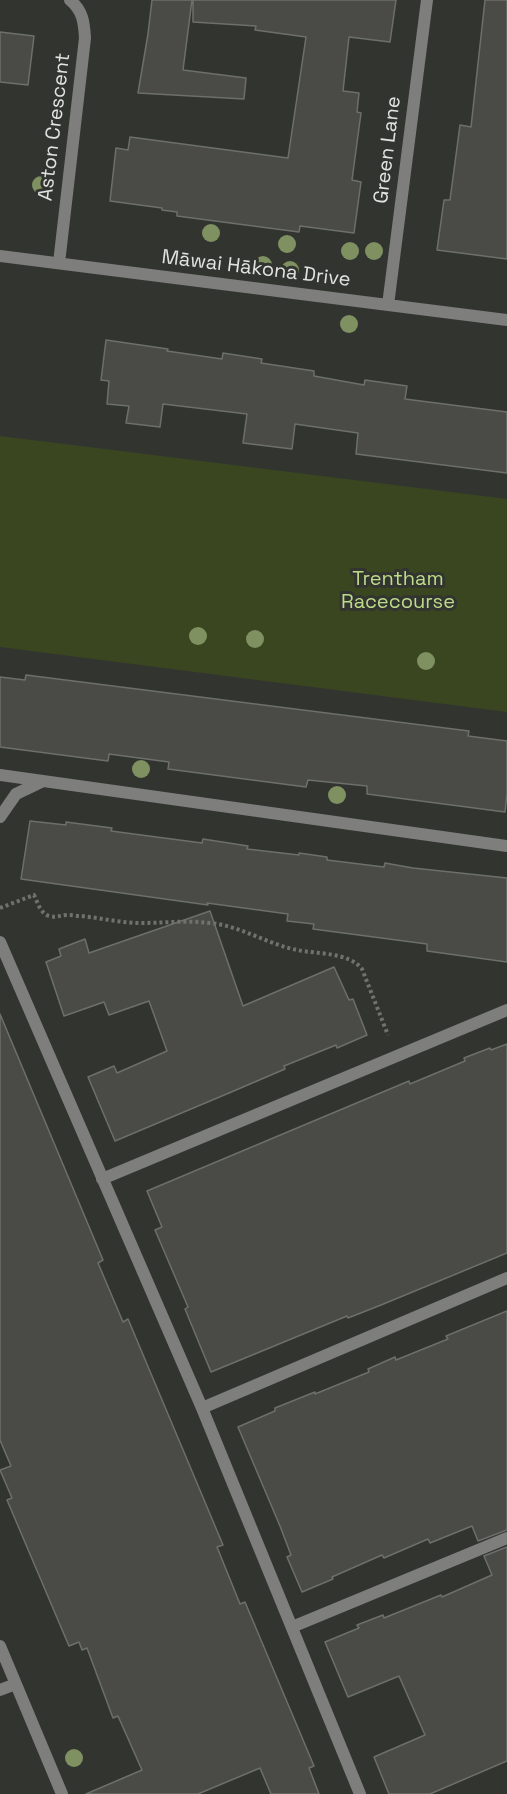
<!DOCTYPE html>
<html>
<head>
<meta charset="utf-8">
<style>
  body { margin:0 }
  canvas { display:block; background:#323430 }
</style>
</head>
<body>
<canvas width="507" height="1794"></canvas>
<script>
const context = document.querySelector('canvas').getContext('2d');
context.lineJoin = 'round';
function fill(path, color) { context.fillStyle = color; context.fill(path, 'evenodd'); }
function stroke(path, color, width, dash) { context.strokeStyle = color; context.lineWidth = width; context.lineCap = dash ? 'butt' : 'round'; context.setLineDash(dash || []); context.stroke(path); }
function drawText(font, color, halo, rows, align = 'center') {
  context.font = font + ' "Space Grotesk",sans-serif'; context.lineWidth = 6; context.setLineDash([]); context.textBaseline = 'middle'; context.strokeStyle = halo; context.fillStyle = color; for (const [text, x, y, turn = 0] of rows) {
    context.save(); context.translate(x, y); context.rotate((+turn || 0) * Math.PI / 180); context.textAlign = isNaN(turn) ? turn : align; if (halo) context.strokeText(text, 0, 0); context.fillText(text, 0, 0); context.restore();
  }
}
fill(new Path2D(`
  M 0,436 L 507,499 L 507,712 L 0,647 Z`), '#3a4620');
const building = new Path2D(`
  M 152,0 L 192,0 L 183,70 L 246,78 L 244,99 L 138,93 L 148,34 Z
  M 193,0 L 396,0 L 390,42 L 349,37 L 343,91 L 359,93 L 357,112 L 361,113 L 352,180 L 361,182 L 354,233 L 300,226 L 299,232 L 177,216 L 177,212 L 162,210 L 162,208 L 110,201 L 116,148 L 128,150 L 130,137 L 288,158 L 306,37 L 255,30 L 256,26 L 193,22 Z
  M 485,0 L 507,0 L 507,259 L 437,250 L 444,200 L 450,200 L 460,125 L 471,127 Z
  M 0,32 L 34,36 L 28,85 L 0,82 Z
  M 106,340 L 168,349 L 167,351 L 222,359 L 223,353 L 262,359 L 261,363 L 314,371 L 314,376 L 364,385 L 365,380 L 407,386 L 405,399 L 507,412 L 507,473 L 356,454 L 358,433 L 295,424 L 292,449 L 243,443 L 247,414 L 163,404 L 160,427 L 126,423 L 129,406 L 107,404 L 109,381 L 101,380 Z
  M 26,675 L 469,731 L 468,736 L 507,741 L 507,793 L 505,812 L 367,794 L 367,786 L 308,780 L 306,787 L 168,769 L 169,762 L 109,754 L 108,761 L 0,747 L 0,677 L 25,680 Z
  M 30,821 L 66,825 L 66,822 L 112,828 L 111,831 L 202,843 L 203,839 L 248,846 L 247,849 L 299,855 L 299,853 L 327,857 L 327,860 L 384,867 L 385,863 L 413,868 L 507,878 L 507,962 L 427,951 L 427,944 L 313,929 L 314,924 L 287,921 L 288,914 L 207,903 L 208,905 L 21,879 Z
  M 210,911 L 243,1006 L 334,967 L 349,1000 L 353,999 L 367,1035 L 337,1048 L 336,1045 L 284,1066 L 285,1069 L 229,1093 L 115,1141 L 88,1077 L 114,1066 L 117,1073 L 167,1051 L 149,1001 L 109,1015 L 104,1002 L 64,1016 L 46,962 L 61,956 L 59,949 L 85,939 L 89,953 Z
  M 0,1014 L 103,1260 L 98,1263 L 123,1322 L 128,1319 L 223,1545 L 217,1547 L 240,1604 L 245,1602 L 314,1766 L 309,1768 L 319,1794 L 271,1794 L 260,1768 L 198,1794 L 86,1794 L 142,1770 L 118,1716 L 113,1718 L 87,1648 L 82,1650 L 79,1642 L 69,1646 L 7,1500 L 12,1498 L 0,1470 L 11,1466 L 0,1440 Z
  M 507,1044 L 507,1253 L 381,1305 L 348,1318 L 347,1316 L 211,1372 L 185,1309 L 188,1307 L 155,1230 L 162,1227 L 147,1191 L 409,1081 L 410,1084 L 465,1061 L 464,1058 L 490,1048 L 491,1050 Z
  M 507,1311 L 507,1530 L 478,1541 L 472,1526 L 430,1543 L 428,1539 L 384,1558 L 382,1555 L 332,1577 L 333,1579 L 302,1592 L 287,1557 L 291,1555 L 280,1526 L 238,1427 L 275,1411 L 275,1408 L 315,1392 L 315,1394 L 369,1372 L 368,1369 L 395,1357 L 396,1360 L 448,1339 L 446,1336 Z
  M 507,1547 L 507,1761 L 430,1794 L 389,1794 L 374,1757 L 425,1735 L 399,1676 L 348,1697 L 325,1642 L 359,1628 L 357,1625 L 383,1615 L 384,1618 L 441,1595 L 442,1597 L 492,1575 L 484,1556 Z`);
fill(building, '#4a4b47');
stroke(building, '#6d6f6b', 1.5);
stroke(new Path2D(`
  M 0,908 L 34,895 C 38,903 40,913 49,916 C 56,918 61,915 68,915 C 72,915 77,916 81,916 C 101,918 121,923 141,923 C 164,923 186,920 210,923 C 241,926 267,944 297,950 C 316,954 349,952 362,969 L 388,1035`), '#70726e', 4, [3, 3]);
stroke(new Path2D(`
  M 0,775 L 507,846
  M 0,817 L 16,794 L 43,781
  M 0,942 L 202,1408 L 360,1794
  M 102,1179 L 507,1010
  M 202,1408 L 507,1278
  M 292,1627 L 507,1538`), '#7e7f7d', 12);
stroke(new Path2D(`
  M 0,256 L 507,320
  M 59,263 L 85,38 C 84,22 83,11 70,0
  M 388,305 L 427,0
  M 0,1646 L 62,1794
  M 0,1690 L 16,1684`), '#7e7f7d', 12);
context.fillStyle = '#7f9061';
for (const [x, y] of [
  [41,185],
  [211,233],
  [287,244],
  [350,251],
  [374,251],
  [263,265],
  [290,270],
  [349,324],
  [198,636],
  [255,639],
  [426,661],
  [141,769],
  [337,795],
  [74,1758]
]) { context.beginPath(); context.arc(x, y, 9, 0, 2 * Math.PI); context.fill(); }
drawText('20px', '#e2e3e1', '#323430', [
  ["Aston Crescent",55,127,-83],
  ["Green Lane",388,150,-83],
  ["Māwai Hākona Drive",256,269,7]
]);
drawText('20px', '#bedb89', '#323430', [
  ["Trentham",398,580],
  ["Racecourse",398,603]
]);
</script>
</body>
</html>
